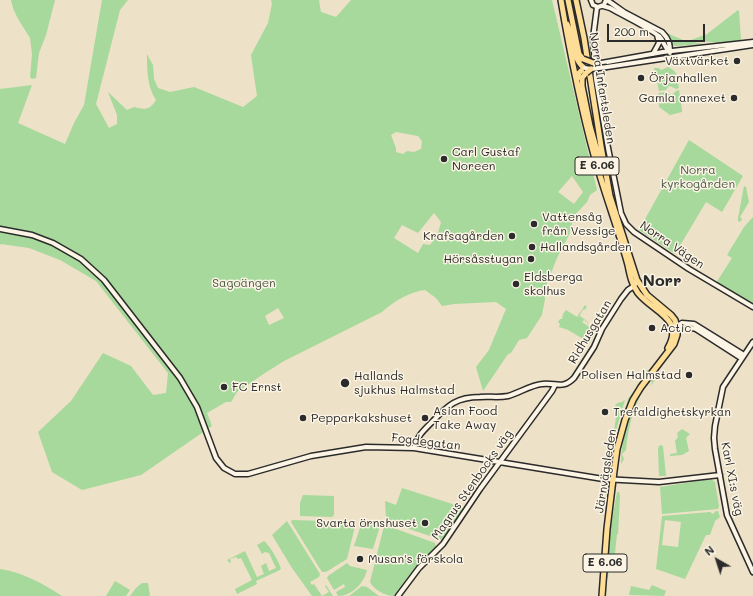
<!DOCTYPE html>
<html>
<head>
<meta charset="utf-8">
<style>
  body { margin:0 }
  #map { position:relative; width:753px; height:596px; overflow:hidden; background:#ede1c7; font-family:Mali,sans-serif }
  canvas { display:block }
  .north { position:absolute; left:697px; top:540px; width:40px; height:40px; -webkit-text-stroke:3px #fcf5e5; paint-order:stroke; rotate:321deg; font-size:11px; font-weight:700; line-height:16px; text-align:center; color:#2b2b2b }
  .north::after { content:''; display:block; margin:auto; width:14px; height:18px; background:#2b2b2b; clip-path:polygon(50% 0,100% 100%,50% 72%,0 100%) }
  .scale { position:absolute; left:607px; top:24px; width:98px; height:18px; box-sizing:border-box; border:2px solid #2b2b2b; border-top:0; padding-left:5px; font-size:12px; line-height:14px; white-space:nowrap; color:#2b2b2b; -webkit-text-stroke:3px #fcf5e5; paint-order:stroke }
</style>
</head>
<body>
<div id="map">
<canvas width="753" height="596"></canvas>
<div class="north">N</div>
<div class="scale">200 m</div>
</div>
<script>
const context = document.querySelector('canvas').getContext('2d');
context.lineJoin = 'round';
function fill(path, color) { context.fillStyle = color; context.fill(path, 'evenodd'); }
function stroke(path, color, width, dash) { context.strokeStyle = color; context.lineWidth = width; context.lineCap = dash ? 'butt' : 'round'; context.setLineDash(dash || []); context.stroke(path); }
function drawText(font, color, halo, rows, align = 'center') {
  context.font = font + ' Mali,sans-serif'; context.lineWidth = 3; context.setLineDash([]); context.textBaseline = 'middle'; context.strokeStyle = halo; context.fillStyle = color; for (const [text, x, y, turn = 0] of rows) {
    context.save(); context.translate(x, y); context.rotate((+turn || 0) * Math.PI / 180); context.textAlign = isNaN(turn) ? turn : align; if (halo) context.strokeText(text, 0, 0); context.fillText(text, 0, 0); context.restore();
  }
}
fill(new Path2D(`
  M 11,0 L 55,0 L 46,35 L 39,53 L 36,78 L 32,79 L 30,77 L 32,54 L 30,38 L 18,19 L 13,8 Z
  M 102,0 L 128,0 L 120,10 L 96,104 L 109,128 L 117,124 L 117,115 L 108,92 L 127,110 L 134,107 C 145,110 150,110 156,100 C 147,86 147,70 147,54 L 153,65 L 154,79 L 158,88 L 170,92 L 194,87 L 243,107 L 257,96 L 251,55 L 268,23 L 272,4 L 271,0 L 319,0 L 321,12 L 336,17 L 351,0 L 552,0 L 597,190 L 590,195 L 587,202 L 574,216 L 569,235 L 557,258 L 545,288 L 545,299 L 542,315 L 527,338 L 519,340 L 511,353 L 508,354 L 483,391 L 476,367 L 489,350 L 506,309 L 496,302 L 454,304 L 442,306 L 436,298 L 425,290 C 409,292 394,301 382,312 L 284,361 L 265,373 L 237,392 L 231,402 L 226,402 L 207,413 L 212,426 L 141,475 L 82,490 L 52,472 L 38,432 L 71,401 L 103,353 L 131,366 L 153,395 L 166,393 L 168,373 L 96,281 L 60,260 L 29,248 L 1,244 L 0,245 L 0,89 L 32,85 L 18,123 L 65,144 L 74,123 L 84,105 ZM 396,132 L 418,136 L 422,141 L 421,149 L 414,152 L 407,151 L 403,154 L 396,152 L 396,148 L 391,135 ZM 572,176 L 583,192 L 574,204 L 558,192 ZM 434,213 L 441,222 L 438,233 L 430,245 L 423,244 L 418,253 L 394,238 L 402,225 L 418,233 ZM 278,308 L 284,318 L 269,325 L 265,316 Z
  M 738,10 L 739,11 L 741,40 L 721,43 L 691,40 L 707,34 Z
  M 662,31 L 683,40 L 704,44 L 675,46 L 671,44 Z
  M 668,67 C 679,72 677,77 679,88 L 676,89 L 670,86 L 668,87 L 666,90 L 659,91 L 654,68 L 659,68 L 661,70 Z
  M 679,90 L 682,110 L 682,112 L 670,115 L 659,107 L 659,104 L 656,97 L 659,93 L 666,92 L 668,94 L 672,95 L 676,91 Z
  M 689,140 L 743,176 L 722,212 L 706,202 L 675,254 L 639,230 Z
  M 744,186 L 746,187 L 749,202 L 740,217 L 742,219 L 740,222 L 738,221 L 738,218 Z
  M 753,217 L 753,305 L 716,283 L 732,258 L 727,255 L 744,227 Z
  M 585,305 L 587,307 L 584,310 L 583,309 L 578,319 L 580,316 L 588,322 L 587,325 L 587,322 L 584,320 L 582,322 L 595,331 L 590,343 L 568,330 L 559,327 L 560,324 L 558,322 L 560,319 L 562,319 L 563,314 L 566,310 L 577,317 Z
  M 650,370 C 629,399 614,432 610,468 L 608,468 L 608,458 L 609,457 L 608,455 L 615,444 L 628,399 L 642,379 L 645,371 Z
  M 654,372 L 657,377 L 650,387 L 652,382 L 650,380 C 635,400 628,425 626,450 L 622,454 L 624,459 L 621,464 C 621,443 627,417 637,398 C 641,389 648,381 654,372 Z
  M 625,400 L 612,444 L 608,450 L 609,444 L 612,444 L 617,411 L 614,411 C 616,400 618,405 625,400 Z
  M 682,429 L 690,434 L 686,438 L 689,451 L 682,455 L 670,456 L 670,454 L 677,453 L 675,441 L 678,437 L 677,433 Z
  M 660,445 L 663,446 L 666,476 L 659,476 L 658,448 Z
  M 711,479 L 715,482 L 719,506 L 718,509 L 662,514 L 660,487 Z
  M 402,488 L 462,507 L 463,509 L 442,540 L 388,522 L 386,519 L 385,501 L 396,505 Z
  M 617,492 L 619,492 L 620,496 L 618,534 L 617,534 L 614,562 L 612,562 L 609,567 L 608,578 L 606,579 L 610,532 Z
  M 303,495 L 334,496 L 334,515 L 332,517 L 300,516 L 300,503 Z
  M 716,511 L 718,511 L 720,517 L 715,521 L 710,535 L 706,535 L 685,579 L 656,569 L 662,516 L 710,512 L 713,514 ZM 665,520 L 681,522 L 678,547 L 662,545 Z
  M 292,520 L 356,522 L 347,559 L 326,572 L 322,572 L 291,522 Z
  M 287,521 L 320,574 L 319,577 L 310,582 L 312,585 L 314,584 L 322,596 L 329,592 L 325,586 L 326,585 L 333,596 L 312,596 L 292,568 L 272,535 Z
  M 362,522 L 369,522 L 380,526 L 373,549 L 354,546 Z
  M 385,525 L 435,543 L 436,547 L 418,564 L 394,596 C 386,596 374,590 370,582 L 384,526 Z
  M 264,541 C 271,547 277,559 281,568 L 280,570 L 256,581 L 257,584 L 237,594 L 235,589 L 252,580 L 241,558 L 238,559 L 236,557 L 230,559 L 231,562 L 230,563 L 227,560 L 245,551 L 257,577 L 264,574 L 261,566 L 266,563 L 269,571 L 276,568 L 269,553 L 265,552 L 262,554 L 257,545 Z
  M 347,563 L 350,566 L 367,570 C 364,583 352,596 338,596 L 336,592 L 345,587 L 344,584 L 334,590 L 327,578 L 328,576 Z
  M 0,569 C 22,572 44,584 62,596 L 0,596 Z
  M 115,581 L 130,590 L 126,596 L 106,596 Z
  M 142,583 L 148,583 L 150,596 L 130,596 L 136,588 Z
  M 652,585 L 666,591 L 664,596 L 629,595 L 631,586 L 649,590 Z
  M 362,586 L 367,587 L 379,596 L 349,596 Z`), '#a6d99b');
const secondary = new Path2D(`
  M 591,0 L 593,5 L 598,7 L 604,5 L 606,0
  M 607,0 L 624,12 L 662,32 C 669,39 670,44 670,53
  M 603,6 L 610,8 C 626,17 644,25 659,36 C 664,41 664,47 669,51
  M 597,7 L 593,38 L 596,79 L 608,148 L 621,213 L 626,224 L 634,232 L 689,269 L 753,307
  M 653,54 L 659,43 L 657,35
  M 596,64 L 663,52 L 753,42
  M 607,67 L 753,45
  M 0,229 L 32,235 L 53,243 L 81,259 L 104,280 L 180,378 L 197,407 L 216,458 L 224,468 L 235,474 L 248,474 L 311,456 L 366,447 L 414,448 L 603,479 L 659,482 L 720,475
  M 675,328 L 682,323 L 694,324 L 744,355
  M 675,328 C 682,330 689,326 696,329 L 741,358
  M 753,342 L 723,387 L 715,426 L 714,438 L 715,449 L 727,515 L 753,572
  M 414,448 C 417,436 424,430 433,421 C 448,405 457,397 480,397 C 489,396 498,398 508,396 C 519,393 531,385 542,384 C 556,382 562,390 574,378 L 594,347 L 602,329 L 621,299 L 628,290 L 634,286 L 637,280
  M 398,596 L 419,568 L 443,544 L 480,489 L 552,391 L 555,385`);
const highway = new Path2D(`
  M 561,0 C 570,52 580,104 594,155 C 604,192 618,228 628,265 C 630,275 632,285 638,293 C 653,312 685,318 668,348
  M 568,0 L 579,54 L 583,59
  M 576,0 L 584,38 L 601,146 L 610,196 L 637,280 L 647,295 L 671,315 L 675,320 L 677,328 L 677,335 L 674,344 L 641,387 L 633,400 L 625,420 L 617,449 L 614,471 L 607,529 L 602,596
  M 567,24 C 574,38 571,57 584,68 L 579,73 L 577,79
  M 586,73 L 582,78 L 582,86 L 590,126 L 603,172`);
stroke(secondary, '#2b2b2b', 7);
stroke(highway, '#2b2b2b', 8);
stroke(secondary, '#fcf5e5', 4);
stroke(highway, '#fede96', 5);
const secondaryBridge = new Path2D(`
  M 585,68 L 591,69 L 607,67`);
const highwayBridge = new Path2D(`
  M 583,59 L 596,64
  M 586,73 L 591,69`);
stroke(secondaryBridge, '#2b2b2b', 7, []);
stroke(highwayBridge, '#2b2b2b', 8, []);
stroke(secondaryBridge, '#fcf5e5', 4);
stroke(highwayBridge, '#fede96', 5);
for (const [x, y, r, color] of [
  [737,61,4,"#2b2b2b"],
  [641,78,4,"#2b2b2b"],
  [734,98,4,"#2b2b2b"],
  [444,159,4,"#2b2b2b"],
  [534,224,4,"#2b2b2b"],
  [512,236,4,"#2b2b2b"],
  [532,247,4,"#2b2b2b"],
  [531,259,4,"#2b2b2b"],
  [516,284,4,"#2b2b2b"],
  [652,328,4,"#2b2b2b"],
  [689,375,4,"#2b2b2b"],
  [345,383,5,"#2b2b2b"],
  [224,387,4,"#2b2b2b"],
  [605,412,4,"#2b2b2b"],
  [303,418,4,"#2b2b2b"],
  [425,418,4,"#2b2b2b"],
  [425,523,4,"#2b2b2b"],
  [360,559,4,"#2b2b2b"]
]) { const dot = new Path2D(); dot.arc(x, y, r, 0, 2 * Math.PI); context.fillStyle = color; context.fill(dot); stroke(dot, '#fcf5e5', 1.5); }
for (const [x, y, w] of [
  [597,166,44],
  [605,563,44]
]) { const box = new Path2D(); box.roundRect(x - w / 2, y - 9, w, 18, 3); context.fillStyle = '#fcf5e5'; context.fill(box); stroke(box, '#2b2b2b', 1); }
drawText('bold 11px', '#2b2b2b', null, [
  ["E 6.06",597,166],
  ["E 6.06",605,563]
]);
drawText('12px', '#2b2b2b', '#fcf5e5', [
  ["Växtvärket",729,61,"right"],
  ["Örjanhallen",649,78],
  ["Gamla annexet",726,98,"right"],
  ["Carl Gustaf",452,152],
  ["Noreen",452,166],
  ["Vattensåg",542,217],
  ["från Vessige",542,231],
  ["Krafsagården",504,236,"right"],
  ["Hallandsgården",540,247],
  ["Hörsåsstugan",523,259,"right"],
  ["Eldsberga",524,277],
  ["skolhus",524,291],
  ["Actic",660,328],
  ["Polisen Halmstad",681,375,"right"],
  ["Hallands",354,376],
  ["sjukhus Halmstad",354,390],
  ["FC Ernst",232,387],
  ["Asian Food",433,411],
  ["Take Away",433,425],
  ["Trefaldighetskyrkan",613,412],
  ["Pepparkakshuset",311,418],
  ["Svarta örnshuset",417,523,"right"],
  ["Musan's förskola",368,559]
], 'left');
drawText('12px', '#2b2b2b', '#fcf5e5', [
  ["Norra Infartsleden",602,88,81],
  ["Norra Vägen",672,245,34],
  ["Ridhusgatan",590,332,-59],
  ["Fogdegatan",426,442,7],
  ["Järnvägsleden",606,471,-81],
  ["Karl XI:s väg",732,479,79],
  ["Magnus Stenbocks väg",472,485,-55]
]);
drawText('12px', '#4a5647', '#fcf5e5', [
  ["Norra",698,170],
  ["kyrkogården",698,184],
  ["Sagoängen",244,283]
]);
drawText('bold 16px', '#2b2b2b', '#fcf5e5', [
  ["Norr",662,281]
]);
</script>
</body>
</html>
